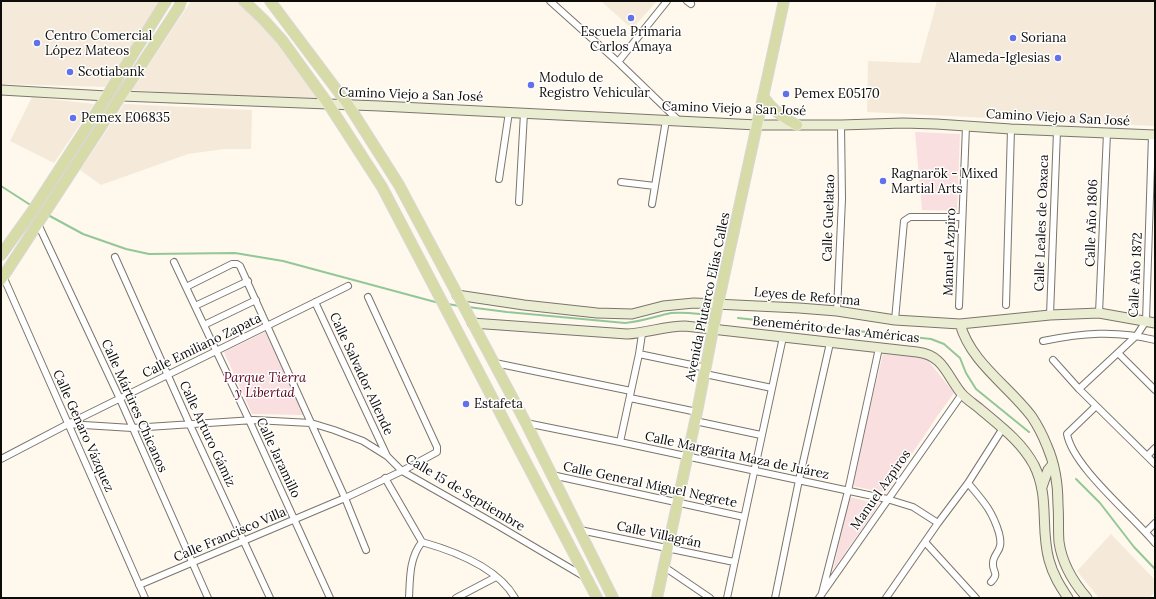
<!DOCTYPE html>
<html>
<head>
<meta charset="utf-8">
<style>
  body { margin:0 }
  #map { position:relative; width:1156px; height:599px; overflow:hidden; background:#fff8ed; font-family:Lora,serif }
  canvas { display:block }
  .frame { position:absolute; inset:0; border:2px solid #0e0c08; pointer-events:none }
</style>
</head>
<body>
<div id="map">
<canvas width="1156" height="599"></canvas>
<div class="frame"></div>
</div>
<script>
const context = document.querySelector('canvas').getContext('2d');
context.lineJoin = 'round';
function fill(path, color) { context.fillStyle = color; context.fill(path, 'evenodd'); }
function stroke(path, color, width, dash) { context.strokeStyle = color; context.lineWidth = width; context.lineCap = dash ? 'butt' : 'round'; context.setLineDash(dash || []); context.stroke(path); }
function drawText(font, color, halo, rows, align = 'center') {
  context.font = font + ' Lora,serif'; context.lineWidth = 3; context.setLineDash([]); context.textBaseline = 'middle'; context.strokeStyle = halo; context.fillStyle = color; for (const [text, x, y, turn = 0] of rows) {
    context.save(); context.translate(x, y); context.rotate((+turn || 0) * Math.PI / 180); context.textAlign = isNaN(turn) ? turn : align; if (halo) context.strokeText(text, 0, 0); context.fillText(text, 0, 0); context.restore();
  }
}
fill(new Path2D(`
  M 1,1 L 160,1 L 106,87 L 1,84 Z
  M 191,1 L 238,1 L 267,30 L 321,103 L 132,90 Z
  M 601,1 L 657,1 L 632,29 Z
  M 937,1 L 1155,1 L 1155,126 L 867,112 L 868,61 L 920,63 Z
  M 32,97 L 94,104 L 54,163 L 10,141 Z
  M 124,104 L 252,110 L 251,149 L 224,149 L 188,154 L 101,185 L 80,170 Z
  M 1111,534 L 1155,580 L 1155,592 L 1149,598 L 1099,598 L 1077,571 Z`), '#f5ead9');
fill(new Path2D(`
  M 915,132 L 960,134 L 957,211 L 922,210 Z
  M 265,332 L 304,415 L 252,414 L 224,352 Z
  M 883,354 L 926,358 L 954,393 L 938,415 L 886,493 L 853,486 L 865,427 Z
  M 849,497 L 879,504 L 833,570 Z`), '#f9dfe0');
stroke(new Path2D(`
  M 1,186 L 32,206
  M 48,215 L 83,234 L 126,249 L 149,254 L 235,253 L 283,261 L 439,303
  M 448,304 L 459,306
  M 468,307 L 507,312 L 625,323 C 641,322 656,316 671,313 C 681,312 691,313 700,314
  M 738,318 L 931,339 L 944,344 L 960,358 L 966,373 L 976,389 L 1029,432
  M 1076,479 L 1100,503 L 1134,547 L 1155,569`), '#93c797', 2);
const street = new Path2D(`
  M 550,1 L 618,62 L 678,120
  M 687,1 L 691,4
  M 618,62 L 667,1
  M 499,179 L 509,112
  M 621,182 L 655,186
  M 519,202 L 524,113
  M 652,204 L 666,120
  M 38,224 L 120,399 L 208,598
  M 115,257 L 190,425 L 270,598
  M 174,262 L 249,420 L 330,598
  M 3,276 L 145,598
  M 186,287 L 232,264 L 237,264 L 240,266 L 345,498 L 366,550
  M 315,302 L 387,456
  M 1006,305 L 1011,129
  M 195,306 L 248,281
  M 959,306 L 966,126
  M 837,311 L 842,199 L 841,125
  M 1099,313 L 1107,133
  M 1050,315 L 1057,131
  M 895,320 L 904,221 L 910,217 L 962,217
  M 204,325 L 256,300
  M 1043,341 C 1082,333 1116,330 1155,340
  M 1118,353 L 1155,390
  M 639,354 L 706,368
  M 1053,360 L 1079,389 L 1155,464
  M 495,363 L 631,391
  M 705,374 L 772,388
  M 1079,389 L 1137,335 L 1146,321 L 1152,135
  M 630,398 L 697,412
  M 1096,406 L 1067,434 C 1073,467 1132,515 1155,543
  M 695,421 L 761,435
  M 526,423 L 620,442 L 887,499 L 913,507 L 938,523
  M 68,424 L 132,428 L 254,420 L 311,423 L 334,430 L 363,441 L 387,456 L 402,471 L 497,525 L 585,577
  M 620,442 L 639,354 L 642,334
  M 1147,456 L 1155,448
  M 1,459 L 68,424 L 348,286
  M 552,475 L 744,517
  M 385,478 L 422,542 C 454,551 498,568 515,598
  M 968,483 C 983,501 992,510 999,533 C 1000,537 1001,542 1000,546 C 999,552 993,556 993,563 C 992,572 1000,573 991,582
  M 580,530 L 734,562
  M 1146,532 L 1155,523
  M 925,542 L 976,598
  M 663,566 L 710,598
  M 139,585 L 345,498 L 402,471 L 437,452 L 437,447 L 368,297
  M 822,593 L 848,491 L 879,348
  M 409,598 C 410,579 409,558 422,542
  M 456,598 L 496,577
  M 727,598 L 783,337
  M 775,598 L 799,480 L 830,343
  M 819,598 L 962,394
  M 886,598 L 938,523 L 968,483 L 1003,428`);
const secondary = new Path2D(`
  M 1,90 L 107,96
  M 121,96 L 380,106 L 757,125 L 841,125 L 903,123 L 936,124 L 1011,129 L 1155,135
  M 457,295 L 524,305 L 597,313 L 632,314 L 663,306 L 694,303 L 799,308 L 837,311 L 895,320 L 960,324 L 1050,315 L 1099,313 L 1155,323
  M 472,323 L 627,334 C 647,333 665,326 685,326 L 917,352 C 943,355 946,374 961,393 C 966,399 974,404 980,409 C 1000,426 1021,441 1034,465 C 1050,497 1040,528 1049,560 C 1053,575 1060,586 1068,598
  M 960,324 C 971,363 1009,386 1032,417 C 1038,426 1043,436 1047,446 C 1055,464 1058,486 1058,505 C 1059,518 1058,530 1059,542 C 1062,563 1073,582 1087,598
  M 1042,487 L 1048,470 L 1053,464`);
const primary = new Path2D(`
  M 244,1 L 264,20 L 282,40 L 329,105 L 382,187 L 597,598
  M 270,1 L 349,106 L 399,185 L 526,423 L 613,598
  M 763,96 C 772,110 783,118 797,125
  M 1,255 L 31,213 L 107,96 L 166,1
  M 1,280 L 179,7 L 181,1
  M 657,598 L 697,412 L 718,304 L 784,1`);
stroke(street, '#7b756c', 8);
stroke(secondary, '#7b756c', 11);
stroke(primary, '#d8d8d7', 12);
stroke(street, '#fff', 6);
stroke(secondary, '#ebedd3', 9);
stroke(primary, '#d6dba7', 10);
for (const [x, y, r, color] of [
  [631,18,4,"#6171e9"],
  [1013,38,4,"#6171e9"],
  [37,43,4,"#6171e9"],
  [1058,58,4,"#6171e9"],
  [70,72,4,"#6171e9"],
  [531,85,4,"#6171e9"],
  [786,94,4,"#6171e9"],
  [73,118,4,"#6171e9"],
  [883,181,4,"#6171e9"],
  [466,404,4,"#6171e9"]
]) { const dot = new Path2D(); dot.arc(x, y, r, 0, 2 * Math.PI); context.fillStyle = color; context.fill(dot); stroke(dot, '#fff', 1.5); }
drawText('13px', '#0e0c08', '#fff', [
  ["Escuela Primaria",631,32,"center"],
  ["Carlos Amaya",631,47,"center"],
  ["Centro Comercial",45,36],
  ["López Mateos",45,51],
  ["Soriana",1021,38],
  ["Alameda-Iglesias",1050,58,"right"],
  ["Scotiabank",78,72],
  ["Modulo de",539,78],
  ["Registro Vehicular",539,93],
  ["Pemex E05170",794,94],
  ["Pemex E06835",81,118],
  ["Ragnarök - Mixed",891,174],
  ["Martial Arts",891,189],
  ["Estafeta",474,404]
], 'left');
drawText('13px', '#0e0c08', '#fff', [
  ["Camino Viejo a San José",411,95,2],
  ["Camino Viejo a San José",734,109,2],
  ["Camino Viejo a San José",1058,118,3],
  ["Calle Guelatao",829,218,-88],
  ["Calle Leales de Oaxaca",1042,223,-88],
  ["Calle Año 1806",1092,223,-88],
  ["Manuel Azpiro",950,252,-88],
  ["Calle Año 1872",1136,275,-87],
  ["Avenida Plutarco Elías Calles",708,297,-78],
  ["Leyes de Reforma",807,297,5],
  ["Benemérito de las Américas",836,330,6],
  ["Calle Emiliano Zapata",202,346,-26],
  ["Calle Salvador Allende",361,374,65],
  ["Calle Mártires Chicanos",134,406,66],
  ["Calle Genaro Vázquez",83,431,66],
  ["Calle Arturo Gámiz",207,434,65],
  ["Calle Margarita Maza de Juárez",737,456,12],
  ["Calle Jaramillo",278,458,65],
  ["Calle General Miguel Negrete",650,485,12],
  ["Manuel Azpiros",881,490,-55],
  ["Calle 15 de Septiembre",465,493,31],
  ["Calle Francisco Villa",230,535,-23],
  ["Calle Villagrán",659,535,12]
]);
drawText('italic 13px', '#59011a', '#fff', [
  ["Parque Tierra",265,378],
  ["y Libertad",265,393]
]);
</script>
</body>
</html>
